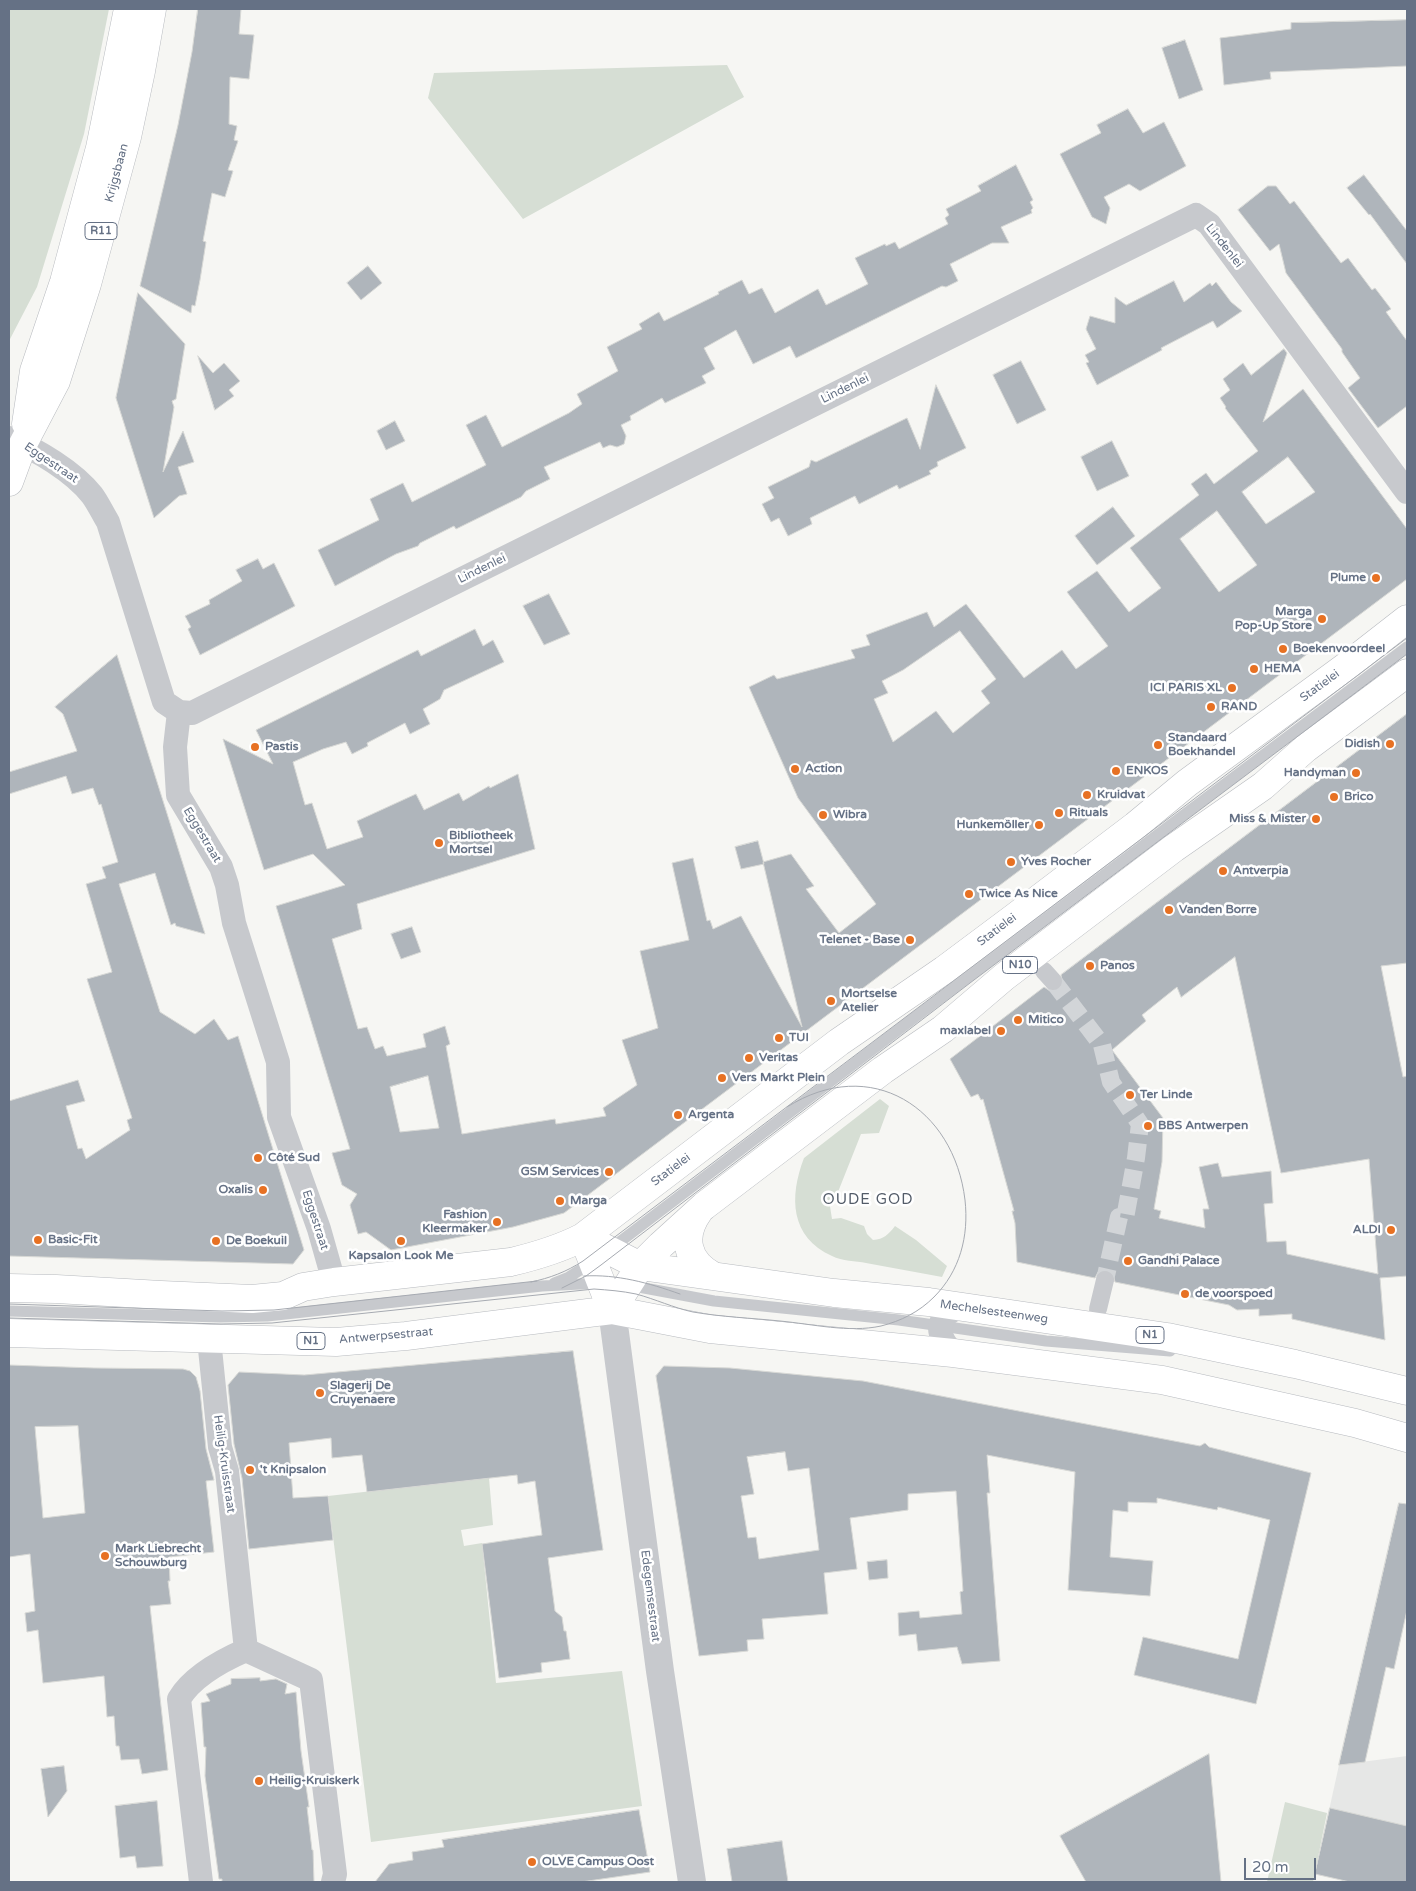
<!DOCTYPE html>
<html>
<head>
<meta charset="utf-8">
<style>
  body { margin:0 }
  #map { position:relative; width:1416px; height:1891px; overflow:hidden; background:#f6f6f3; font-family:"Varela Round",sans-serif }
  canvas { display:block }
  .frame { position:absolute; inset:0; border:10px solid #657185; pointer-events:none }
  .scale { position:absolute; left:1244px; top:1858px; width:72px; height:22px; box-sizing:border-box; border:2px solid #657185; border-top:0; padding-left:6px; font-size:15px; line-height:18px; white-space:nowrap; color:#657185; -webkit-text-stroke:4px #fff; paint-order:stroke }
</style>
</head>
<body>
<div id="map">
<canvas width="1416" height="1891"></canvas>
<div class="frame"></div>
<div class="scale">20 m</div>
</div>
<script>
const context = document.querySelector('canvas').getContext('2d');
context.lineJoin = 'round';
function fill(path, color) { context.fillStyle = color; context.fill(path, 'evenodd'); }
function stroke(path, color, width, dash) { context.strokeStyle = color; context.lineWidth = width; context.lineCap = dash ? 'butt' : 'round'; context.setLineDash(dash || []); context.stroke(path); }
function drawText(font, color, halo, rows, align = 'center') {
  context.font = font + ' "Varela Round",sans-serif'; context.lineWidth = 5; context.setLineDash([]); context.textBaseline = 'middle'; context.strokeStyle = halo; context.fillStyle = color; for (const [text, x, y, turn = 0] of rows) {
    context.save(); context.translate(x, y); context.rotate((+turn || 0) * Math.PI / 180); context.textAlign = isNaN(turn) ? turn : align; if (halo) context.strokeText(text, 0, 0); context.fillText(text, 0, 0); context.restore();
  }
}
fill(new Path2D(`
  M 1407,1756 L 1407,1882 L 1350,1882 L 1315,1874 L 1339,1765 Z`), '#e6e7e6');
fill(new Path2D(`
  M 9,9 L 109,9 L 84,134 L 37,287 L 9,341 Z
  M 727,65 L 744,97 L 523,219 L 428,98 L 434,73 Z
  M 880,1099 L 889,1106 L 879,1133 L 861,1134 L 836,1197 L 829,1200 L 832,1219 L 841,1218 L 864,1226 L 867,1234 L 873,1240 C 884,1239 888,1235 895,1226 L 916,1240 L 947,1266 L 942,1277 C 917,1272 891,1268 866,1263 C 856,1261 842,1261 832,1256 C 790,1237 789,1197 804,1158 Z
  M 489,1478 L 493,1525 L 461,1530 L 464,1546 L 482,1543 L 496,1683 L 622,1671 L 642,1806 L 371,1842 L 328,1496 Z
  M 1285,1802 L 1327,1813 L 1313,1882 L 1267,1882 Z`), '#d6ded4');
const building = new Path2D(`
  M 198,9 L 241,9 L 239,34 L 254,35 L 249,79 L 230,77 L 229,124 L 237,126 L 234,140 L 238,141 L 228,170 L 233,171 L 225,197 L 212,193 L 203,241 L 206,242 L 200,280 L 195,306 L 192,305 L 191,313 L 140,286 L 178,125 L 192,52 Z
  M 1407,20 L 1407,66 L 1270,72 L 1271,79 L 1224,85 L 1220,38 L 1291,29 L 1291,23 Z
  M 1185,40 L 1203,90 L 1179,99 L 1162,48 Z
  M 1128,109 L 1143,133 L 1164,122 L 1186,166 L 1140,191 L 1129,184 L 1104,197 L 1110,208 L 1106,224 L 1092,217 L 1060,154 L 1101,133 L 1097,125 Z
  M 1016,165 L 1033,200 L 1030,202 L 1033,208 L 1031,210 L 1032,213 L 1001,227 L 1009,243 L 992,243 L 950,264 L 958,281 L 946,287 L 942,286 L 796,358 L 790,346 L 753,364 L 736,330 L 704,348 L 715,369 L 702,376 L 706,383 L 665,403 L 662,398 L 630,416 L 631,420 L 621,425 L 626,436 L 624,444 L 617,447 L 610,445 L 603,448 L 600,442 L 544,467 L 550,479 L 526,491 L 521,497 L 456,529 L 454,526 L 420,543 L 418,546 L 396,554 L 335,586 L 318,550 L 379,520 L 370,499 L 403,483 L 412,502 L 486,465 L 466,425 L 486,415 L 502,447 L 569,413 L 582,404 L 577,394 L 618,371 L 607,347 L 642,329 L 639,324 L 659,312 L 664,321 L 719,294 L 718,292 L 742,280 L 749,294 L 762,288 L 775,313 L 818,289 L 826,305 L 868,284 L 855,258 L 885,244 L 886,246 L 895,242 L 899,249 L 948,224 L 945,218 L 949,215 L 946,209 L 981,191 L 978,186 Z
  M 1364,175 L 1407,231 L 1407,264 L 1370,214 L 1369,215 L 1347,188 Z
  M 1268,186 L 1276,186 L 1290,204 L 1294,201 L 1341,263 L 1348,258 L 1372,290 L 1375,288 L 1391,309 L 1386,312 L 1407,341 L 1407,406 L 1378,428 L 1348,388 L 1360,378 L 1342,352 L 1342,349 L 1286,273 L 1279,244 L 1270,251 L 1238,210 Z
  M 368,266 L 382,283 L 361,300 L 347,283 Z
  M 1174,281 L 1184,302 L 1210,283 L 1212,286 L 1216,282 L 1231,302 L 1242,311 L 1217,328 L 1213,321 L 1161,348 L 1162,350 L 1097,385 L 1086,363 L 1089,362 L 1085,355 L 1096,349 L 1086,329 L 1090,316 L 1115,323 L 1115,297 L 1126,305 Z
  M 138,293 L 185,344 L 176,399 L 172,401 L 174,407 L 163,472 L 183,431 L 194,462 L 178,467 L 187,494 L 179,496 L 154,518 L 116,398 Z
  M 1284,349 L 1287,353 L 1263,422 L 1303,389 L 1407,529 L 1407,579 L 564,1213 L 513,1227 L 391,1250 L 366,1232 L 358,1234 L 350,1205 L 357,1194 L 342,1185 L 332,1153 L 350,1149 L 276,906 L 345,885 L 313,854 L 264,870 L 223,739 L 273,764 L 256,730 L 418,650 L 421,656 L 475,629 L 483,646 L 493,640 L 504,662 L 444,690 L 440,699 L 423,709 L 430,724 L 410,734 L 405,723 L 367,743 L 368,746 L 352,754 L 346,742 L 323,749 L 293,762 L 305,805 L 312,803 L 327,849 L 363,837 L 357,821 L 416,794 L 424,810 L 459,793 L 463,801 L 489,786 L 490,788 L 518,774 L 535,849 L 357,904 L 362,929 L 332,939 L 358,1029 L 367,1027 L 375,1049 L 383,1046 L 387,1056 L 426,1047 L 423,1034 L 445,1026 L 450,1044 L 446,1046 L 462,1134 L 555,1119 L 556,1124 L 606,1116 L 603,1108 L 637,1085 L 622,1040 L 658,1028 L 640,951 L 689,940 L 672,863 L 693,858 L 707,921 L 710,920 L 713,929 L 741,916 L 802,1027 L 763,862 L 791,854 L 814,886 L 806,889 L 839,933 L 876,904 L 798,798 L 749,687 L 774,675 L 777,679 L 855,658 L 851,650 L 870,645 L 866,635 L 927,612 L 934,627 L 966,604 L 1024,678 L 1062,650 L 1076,669 L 1108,646 L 1067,592 L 1097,571 L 1129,612 L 1161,588 L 1130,548 L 1199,495 L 1191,484 L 1206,473 L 1214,484 L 1258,451 L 1225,408 L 1226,407 L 1220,398 L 1230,390 L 1223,379 L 1243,363 L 1251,375 ZM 1288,457 L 1315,492 L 1266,524 L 1242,492 ZM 1217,511 L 1257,565 L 1219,592 L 1180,539 ZM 960,631 L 996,679 L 981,691 L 990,703 L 953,733 L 936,711 L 893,742 L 874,699 L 888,693 L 882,681 L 903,670 ZM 428,1076 L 439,1128 L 400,1132 L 390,1087 Z
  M 198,356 L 213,373 L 224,363 L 240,381 L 229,390 L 234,396 L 215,410 Z
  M 1021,361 L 1046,410 L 1017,424 L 993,375 Z
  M 936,385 L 966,448 L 937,462 L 938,466 L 929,471 L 931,474 L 899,489 L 897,485 L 859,504 L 855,496 L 810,518 L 812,524 L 788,536 L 779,518 L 771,522 L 762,504 L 774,498 L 768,487 L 809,467 L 811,460 L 816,462 L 907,418 L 920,449 Z
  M 395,421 L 405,441 L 386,450 L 377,431 Z
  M 1112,441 L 1129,476 L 1097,491 L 1081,457 Z
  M 1113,507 L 1135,536 L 1097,565 L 1075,536 Z
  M 258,559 L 263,569 L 274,563 L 295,606 L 200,655 L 188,629 L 191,627 L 185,616 L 210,604 L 209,600 L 242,581 L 236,570 Z
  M 549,594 L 570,634 L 544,645 L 523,606 Z
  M 117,655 L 205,934 L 176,926 L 175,923 L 171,925 L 155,873 L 119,884 L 160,1012 L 195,1034 L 214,1019 L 228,1040 L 238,1036 L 304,1250 L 293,1264 L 9,1256 L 9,1101 L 78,1080 L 85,1101 L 66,1106 L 78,1149 L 82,1148 L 86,1159 L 130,1130 L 127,1120 L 132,1118 L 87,979 L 112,972 L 86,884 L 106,878 L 102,867 L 118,862 L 101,804 L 99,805 L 93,788 L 72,794 L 66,776 L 9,794 L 9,772 L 77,751 L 63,714 L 55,707 Z
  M 1407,714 L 1407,963 L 1381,966 L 1403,1077 L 1407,1076 L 1407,1276 L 1380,1278 L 1385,1340 L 1292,1319 L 1292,1314 L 1259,1316 L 1259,1309 L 1237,1310 L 1229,1305 L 1115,1282 L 1113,1273 L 1107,1270 L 1098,1272 L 1095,1278 L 1017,1262 L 1015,1223 L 1012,1211 L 1014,1211 L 983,1099 L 981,1100 L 978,1094 L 971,1097 L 950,1059 L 1044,987 L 1050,991 L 1060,989 L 1063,984 L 1061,975 ZM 1235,957 L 1281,1173 L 1369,1159 L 1378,1274 L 1287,1254 L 1286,1241 L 1267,1242 L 1264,1204 L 1273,1203 L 1271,1171 L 1222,1177 L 1218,1163 L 1199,1167 L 1209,1209 L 1203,1209 L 1205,1228 L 1159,1218 L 1161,1211 L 1154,1209 L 1162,1162 L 1163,1118 L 1112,1050 L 1146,1021 L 1142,1015 L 1177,987 L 1181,997 Z
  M 758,841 L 764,864 L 741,869 L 735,847 Z
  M 412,927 L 421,952 L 401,959 L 391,934 Z
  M 573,1351 L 603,1550 L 548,1558 L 555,1611 L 562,1617 L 564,1631 L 566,1631 L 570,1659 L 541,1663 L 542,1672 L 499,1678 L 482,1544 L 542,1535 L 535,1481 L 518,1484 L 517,1475 L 367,1492 L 362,1455 L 332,1458 L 331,1438 L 289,1443 L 293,1498 L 328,1496 L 333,1540 L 249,1549 L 242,1478 L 234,1444 L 228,1385 L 239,1372 L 304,1375 Z
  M 9,1365 L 94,1368 L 183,1369 L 190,1371 L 196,1377 L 200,1391 L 206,1449 L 214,1480 L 206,1481 L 214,1552 L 169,1557 L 170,1581 L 168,1581 L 171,1604 L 150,1606 L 168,1770 L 142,1774 L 139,1759 L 121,1760 L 119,1746 L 116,1746 L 114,1716 L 107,1717 L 104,1676 L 43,1683 L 38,1630 L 27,1632 L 25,1613 L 35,1611 L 30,1554 L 9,1557 ZM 78,1426 L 85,1513 L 43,1518 L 35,1427 Z
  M 664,1366 L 730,1368 L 863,1381 L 1200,1446 L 1205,1443 L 1209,1447 L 1311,1473 L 1256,1704 L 1134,1675 L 1143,1637 L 1238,1659 L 1270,1520 L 1218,1507 L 1217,1510 L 1157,1498 L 1157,1503 L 1128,1502 L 1128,1512 L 1113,1510 L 1110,1557 L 1153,1561 L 1150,1596 L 1068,1590 L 1075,1472 L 987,1455 L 990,1493 L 987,1493 L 1000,1661 L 962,1664 L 957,1647 L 918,1651 L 916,1634 L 899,1636 L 898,1613 L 919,1611 L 920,1618 L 962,1614 L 960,1592 L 963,1591 L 956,1491 L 908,1494 L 908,1510 L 850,1518 L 857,1569 L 824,1573 L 828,1614 L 762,1619 L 764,1639 L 747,1640 L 748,1651 L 699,1656 L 656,1376 ZM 785,1452 L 788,1471 L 809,1468 L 819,1550 L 759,1559 L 756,1537 L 748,1538 L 741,1496 L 754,1494 L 747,1457 Z
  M 1399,1503 L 1407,1504 L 1407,1610 L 1394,1669 L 1386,1667 L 1365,1762 L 1339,1765 Z
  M 887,1560 L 888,1578 L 869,1580 L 867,1562 Z
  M 260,1678 L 260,1681 L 276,1679 L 287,1684 L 285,1694 L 296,1692 L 301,1751 L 309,1807 L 307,1807 L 312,1850 L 313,1850 L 314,1882 L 222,1882 L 222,1879 L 219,1879 L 205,1776 L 206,1747 L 204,1747 L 201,1703 L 210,1701 L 206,1694 L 231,1684 L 231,1679 Z
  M 1209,1754 L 1221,1882 L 1086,1882 L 1060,1836 Z
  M 64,1766 L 67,1791 L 48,1817 L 41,1769 Z
  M 157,1801 L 163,1866 L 137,1868 L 135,1856 L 120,1858 L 115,1806 Z
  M 1330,1808 L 1407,1826 L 1407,1882 L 1350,1882 L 1315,1874 Z
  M 639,1810 L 650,1872 L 581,1882 L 375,1882 L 389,1864 L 413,1860 L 412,1852 L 444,1847 L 442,1840 Z
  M 782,1841 L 788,1882 L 732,1882 L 727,1849 Z`);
fill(building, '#afb5bb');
stroke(building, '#d7d8d5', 1);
stroke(new Path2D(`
  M 1053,981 L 1102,1045 L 1111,1082 L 1140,1124 L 1136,1158 L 1125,1218 L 1119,1217 L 1105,1280`), '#d2d5d8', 18, [18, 9]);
const primary = new Path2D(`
  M 26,424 L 34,371 L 64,282 L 100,148 L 128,9
  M 9,482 L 23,444 L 56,381 L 87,284 L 127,137 L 141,71 L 152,9
  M 699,1211 C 681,1236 686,1261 713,1276
  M 583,1237 L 640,1266 L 834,1293 L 929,1302 L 1167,1337 L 1295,1364 L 1407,1391
  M 583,1237 L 612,1310
  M 9,1288 L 56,1289 L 161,1295 L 252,1299 L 283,1296 L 303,1287 L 334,1282 L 511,1262 C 536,1256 560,1249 583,1237 L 839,1042 L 944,970 L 1015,917 L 1135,826 L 1187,783 L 1348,665 L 1407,619
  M 612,1310 L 640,1266 L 661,1245 L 704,1206 L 883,1070 L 943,1029 L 1004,977 L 1174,848 L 1263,786 L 1306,748 L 1407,673
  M 9,1333 L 336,1342 L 406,1336 L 612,1310 L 710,1329 L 953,1353 L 1162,1380 L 1355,1423 L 1407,1438`);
stroke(primary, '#b7babf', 29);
stroke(new Path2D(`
  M 609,1250 L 910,1021 L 1407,647
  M 554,1283 L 569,1277 L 594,1261
  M 628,1285 L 714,1301 L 899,1320 L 1046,1341 L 1170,1351
  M 9,1311 L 220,1317 L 267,1316 L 542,1286 L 600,1283`), '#c7c9cd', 11);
stroke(new Path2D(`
  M 1044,971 L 1053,981
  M 1098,1309 L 1105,1280`), '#c7c9cd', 18);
stroke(new Path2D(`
  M 9,438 C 37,450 73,471 92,495 C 98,503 103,514 108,522 L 164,702 L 179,712
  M 179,712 L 192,713 L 204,707 L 1196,215 L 1209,224 L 1407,492
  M 179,712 L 175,747 L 178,795 L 221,867 L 227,885 L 234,923 L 278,1062 L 279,1117 L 319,1229 L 334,1282
  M 209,1339 L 220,1447 L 227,1471 L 246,1650
  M 953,1353 C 936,1335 934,1319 958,1307
  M 201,1882 L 179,1699 C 192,1677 223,1660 246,1650 L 311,1680 L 335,1874 L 333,1882`), '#c7c9cd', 24);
stroke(new Path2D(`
  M 612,1310 L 660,1671 L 692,1882`), '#c7c9cd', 28);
stroke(primary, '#fff', 28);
stroke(new Path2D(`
  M 584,1276 C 617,1274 649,1283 680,1294
  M 531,1282 C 550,1278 566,1272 583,1261 L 1407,638
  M 562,1288 L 586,1276 L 601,1265 L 970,983 L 1407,654
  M 9,1304 L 222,1311 L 274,1310 L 537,1281
  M 9,1318 L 221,1324 L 272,1323 L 594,1289 C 608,1290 622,1291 636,1294 C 655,1299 674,1308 693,1312 C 722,1317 751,1318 780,1321 C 812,1324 849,1333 881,1326 C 901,1321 919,1312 934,1297 C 960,1271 969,1236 965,1200 C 954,1108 871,1054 787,1107`), '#a6aab1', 1);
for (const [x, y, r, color] of [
  [1376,578,5,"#e77123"],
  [1322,619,5,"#e77123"],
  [1283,649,5,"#e77123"],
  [1254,669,5,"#e77123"],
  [1232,688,5,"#e77123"],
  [1211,707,5,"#e77123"],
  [1390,744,5,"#e77123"],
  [1158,745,5,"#e77123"],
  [255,747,5,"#e77123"],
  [795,769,5,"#e77123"],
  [1116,771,5,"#e77123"],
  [1356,773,5,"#e77123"],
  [1087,795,5,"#e77123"],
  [1334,797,5,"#e77123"],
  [1059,813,5,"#e77123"],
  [823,815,5,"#e77123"],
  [1316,819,5,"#e77123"],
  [1039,825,5,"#e77123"],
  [439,843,5,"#e77123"],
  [1011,862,5,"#e77123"],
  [1223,871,5,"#e77123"],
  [969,894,5,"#e77123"],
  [1169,910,5,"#e77123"],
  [910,940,5,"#e77123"],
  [1090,966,5,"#e77123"],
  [831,1001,5,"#e77123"],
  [1018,1020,5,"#e77123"],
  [1001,1031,5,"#e77123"],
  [779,1038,5,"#e77123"],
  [749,1058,5,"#e77123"],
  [722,1078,5,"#e77123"],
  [1130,1095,5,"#e77123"],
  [678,1115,5,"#e77123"],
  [1148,1126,5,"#e77123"],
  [258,1158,5,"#e77123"],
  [609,1172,5,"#e77123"],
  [263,1190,5,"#e77123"],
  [560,1201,5,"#e77123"],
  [497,1222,5,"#e77123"],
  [1391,1230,5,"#e77123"],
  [38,1240,5,"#e77123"],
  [216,1241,5,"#e77123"],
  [401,1241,5,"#e77123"],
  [1128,1261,5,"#e77123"],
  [1185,1294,5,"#e77123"],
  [320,1393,5,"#e77123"],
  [250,1470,5,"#e77123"],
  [105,1556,5,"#e77123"],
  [259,1781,5,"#e77123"],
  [532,1862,5,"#e77123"]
]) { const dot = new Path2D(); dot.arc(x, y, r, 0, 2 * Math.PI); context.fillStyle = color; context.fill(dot); stroke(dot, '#fff', 2); }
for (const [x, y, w] of [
  [101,231,32],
  [1020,965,35],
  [1150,1335,28],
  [311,1341,28]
]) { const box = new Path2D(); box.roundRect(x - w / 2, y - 8.5, w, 17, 4); context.fillStyle = '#fff'; context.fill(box); stroke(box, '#657185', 1); }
drawText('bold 11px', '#657185', null, [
  ["R11",101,231],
  ["N10",1020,965],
  ["N1",1150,1335],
  ["N1",311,1341]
]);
drawText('12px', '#657185', '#fff', [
  ["Krijgsbaan",117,173,-75],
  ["Lindenlei",1224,246,52],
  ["Lindenlei",845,389,-26],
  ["Eggestraat",51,463,34],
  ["Lindenlei",482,569,-26],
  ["Statielei",1320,686,-36],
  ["Eggestraat",202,835,59],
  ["Statielei",997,930,-37],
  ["Statielei",671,1170,-37],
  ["Eggestraat",315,1220,72],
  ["Mechelsesteenweg",994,1312,8],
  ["Antwerpsestraat",386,1336,-5],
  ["Heilig-Kruisstraat",224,1464,82],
  ["Edegemsestraat",650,1596,83]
]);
drawText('bold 12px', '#657185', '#fff', [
  ["Plume",1366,578,"right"],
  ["Marga",1312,612,"right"],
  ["Pop-Up Store",1312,626,"right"],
  ["Boekenvoordeel",1293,649],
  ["HEMA",1264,669],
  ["ICI PARIS XL",1222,688,"right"],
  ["RAND",1221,707],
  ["Standaard",1168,738],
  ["Boekhandel",1168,752],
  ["Didish",1380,744,"right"],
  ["Pastis",265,747],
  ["Action",805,769],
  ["ENKOS",1126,771],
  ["Handyman",1346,773,"right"],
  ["Kruidvat",1097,795],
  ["Brico",1344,797],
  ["Rituals",1069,813],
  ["Wibra",833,815],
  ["Miss & Mister",1306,819,"right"],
  ["Hunkemöller",1029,825,"right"],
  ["Bibliotheek",449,836],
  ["Mortsel",449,850],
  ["Yves Rocher",1021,862],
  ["Antverpia",1233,871],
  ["Twice As Nice",979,894],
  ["Vanden Borre",1179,910],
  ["Telenet - Base",900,940,"right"],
  ["Panos",1100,966],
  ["Mortselse",841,994],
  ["Atelier",841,1008],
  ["Mitico",1028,1020],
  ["maxlabel",991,1031,"right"],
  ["TUI",789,1038],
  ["Veritas",759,1058],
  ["Vers Markt Plein",732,1078],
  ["Ter Linde",1140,1095],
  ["Argenta",688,1115],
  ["BBS Antwerpen",1158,1126],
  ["Côté Sud",268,1158],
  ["GSM Services",599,1172,"right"],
  ["Oxalis",253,1190,"right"],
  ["Marga",570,1201],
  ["Fashion",487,1215,"right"],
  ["Kleermaker",487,1229,"right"],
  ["ALDI",1381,1230,"right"],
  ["Basic-Fit",48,1240],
  ["De Boekuil",226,1241],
  ["Kapsalon Look Me",401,1256,"center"],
  ["Gandhi Palace",1138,1261],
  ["de voorspoed",1195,1294],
  ["Slagerij De",330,1386],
  ["Cruyenaere",330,1400],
  ["'t Knipsalon",260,1470],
  ["Mark Liebrecht",115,1549],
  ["Schouwburg",115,1563],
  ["Heilig-Kruiskerk",269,1781],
  ["OLVE Campus Oost",542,1862]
], 'left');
context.letterSpacing = '1px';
drawText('15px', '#535c69', '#fff', [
  ["OUDE GOD",868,1200]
]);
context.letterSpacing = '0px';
</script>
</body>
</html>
